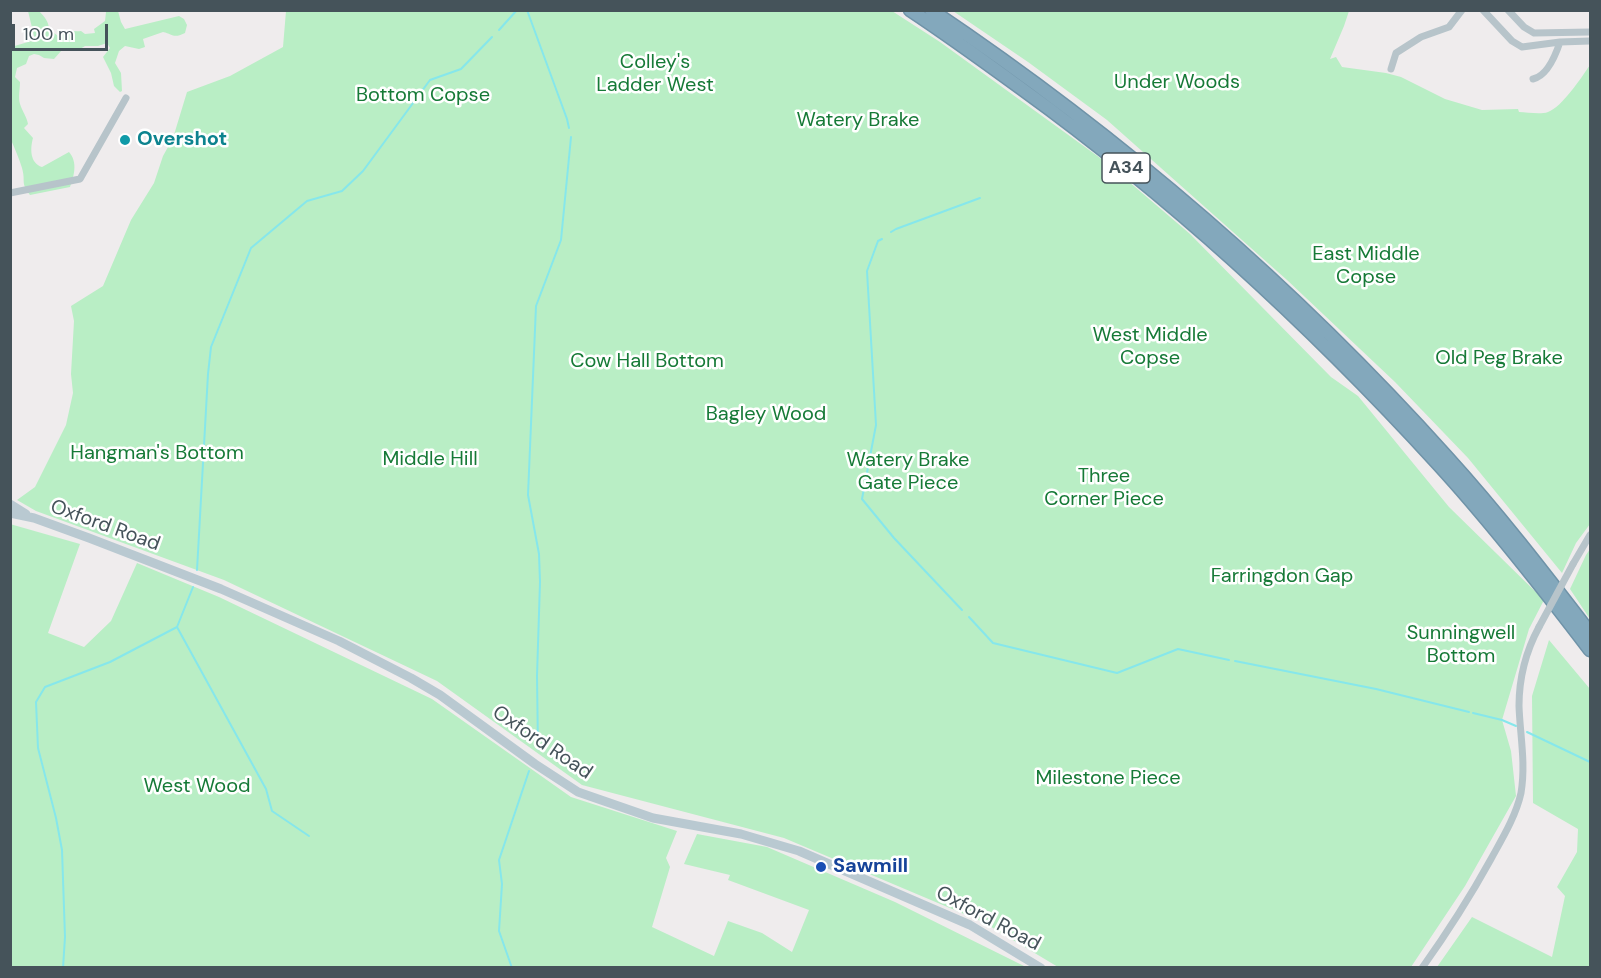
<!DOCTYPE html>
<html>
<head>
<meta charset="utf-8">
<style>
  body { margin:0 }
  #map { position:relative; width:1601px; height:978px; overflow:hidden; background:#efeced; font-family:"DM Sans",sans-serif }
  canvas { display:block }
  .frame { position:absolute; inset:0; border:12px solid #45535a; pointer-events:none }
  .scale { position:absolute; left:12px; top:24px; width:96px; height:27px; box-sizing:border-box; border:3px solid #45535a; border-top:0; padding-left:8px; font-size:18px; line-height:21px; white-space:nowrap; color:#45535a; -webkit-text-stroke:4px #fff; paint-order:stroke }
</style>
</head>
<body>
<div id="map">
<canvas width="1601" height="978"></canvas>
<div class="frame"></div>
<div class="scale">100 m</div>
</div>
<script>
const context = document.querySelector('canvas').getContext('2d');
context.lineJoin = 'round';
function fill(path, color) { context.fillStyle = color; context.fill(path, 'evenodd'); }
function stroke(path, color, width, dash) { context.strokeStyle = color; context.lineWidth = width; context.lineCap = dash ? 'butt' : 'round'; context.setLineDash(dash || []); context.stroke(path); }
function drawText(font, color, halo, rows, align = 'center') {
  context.font = font + ' "DM Sans",sans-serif'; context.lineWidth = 5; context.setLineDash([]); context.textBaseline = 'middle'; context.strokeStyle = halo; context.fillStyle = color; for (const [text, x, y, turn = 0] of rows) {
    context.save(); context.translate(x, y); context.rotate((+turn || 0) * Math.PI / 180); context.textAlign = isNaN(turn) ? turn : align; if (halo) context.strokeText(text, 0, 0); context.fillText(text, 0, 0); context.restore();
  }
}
fill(new Path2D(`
  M 28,11 L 39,11 C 44,16 49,22 49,29 L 58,36 L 57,30 C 65,29 72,32 81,31 L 85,34 L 95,33 L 94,29 L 105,21 L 106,12 L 105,11 L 118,11 L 121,22 L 125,29 L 179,16 L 184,19 L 187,25 L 185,33 C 173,39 173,34 163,32 L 143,39 L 145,47 L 139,49 L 125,46 L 119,51 L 115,63 L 121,73 L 122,91 L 120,92 L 114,86 L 111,73 L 103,57 L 110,48 L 107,43 L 98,46 L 85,46 L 80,49 L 68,49 L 62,50 L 54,59 L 44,58 L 39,55 L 34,54 L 29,56 L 26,64 L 17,68 L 15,77 L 20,82 C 20,89 18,97 20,104 C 22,111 27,117 28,124 L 24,128 L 33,138 C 30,149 30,163 42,167 L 69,152 C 78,162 74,176 70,187 L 30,195 C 20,182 26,182 22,168 C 19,158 15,149 11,140 L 11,47 L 35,40 Z
  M 286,11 L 892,11 L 940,42 L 1107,163 L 1190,234 L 1331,377 L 1358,396 L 1449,507 L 1544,600 L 1529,629 L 1502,720 L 1511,751 L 1516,796 L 1465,886 L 1411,967 L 1058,967 L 983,922 L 784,838 L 582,785 L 437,681 L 224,580 L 36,511 L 17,500 L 35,487 L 66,425 L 73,393 L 71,374 L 74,321 L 71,306 L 103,286 L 131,220 L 154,183 L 163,156 L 173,138 L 187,92 L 230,76 L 283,47 Z
  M 953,11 L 1349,11 L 1344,26 L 1330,59 L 1336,57 L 1342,67 L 1386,73 L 1401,77 L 1445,99 L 1482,110 L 1518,109 L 1519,112 C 1527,112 1540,115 1548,112 C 1562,107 1581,78 1590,65 L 1590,524 L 1576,543 L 1562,573 L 1468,458 L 1395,382 L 1287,280 L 1107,120 L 1028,62 Z
  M 10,524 L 80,544 L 48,633 L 84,647 L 111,621 L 137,563 L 219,597 L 432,699 L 571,797 L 677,831 L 666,858 L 670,867 L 652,927 L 714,956 L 728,921 L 762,933 L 792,952 L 809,910 L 728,880 L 730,875 L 684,864 L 697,834 L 767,847 L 895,902 L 1026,967 L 11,967 Z
  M 1590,549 L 1590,619 L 1570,589 L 1586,555 Z
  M 1549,640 L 1590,689 L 1590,967 L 1437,967 L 1472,917 L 1552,957 L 1565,896 L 1557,887 L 1577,852 L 1578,829 L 1533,803 L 1532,696 Z`), '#b9eec5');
stroke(new Path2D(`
  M 527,10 L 567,119 L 569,128
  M 499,30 L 517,10
  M 891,232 L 896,229 L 980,198
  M 882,239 L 878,241 L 867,271 L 876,425 L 862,499 L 894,538 L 962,610
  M 197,570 L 208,374 L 211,347 L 251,248 L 307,201 L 342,191 L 363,171 L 430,80 L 461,69 L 492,37
  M 193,587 L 177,627 L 266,789 L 272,811 L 309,836
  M 969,617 L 993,643 L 1117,673 L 1178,649 L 1229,660
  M 1235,661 L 1376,689 L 1469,712
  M 1473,713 L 1502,720 L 1516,726
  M 1527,732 L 1590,762
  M 538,749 L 537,676 L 540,582 L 539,554 L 528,495 L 536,306 L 561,240 L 571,137
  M 63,968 L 65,937 L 62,850 L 56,818 L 38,748 L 36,702 L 45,687 L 110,662 L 177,627
  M 512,968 L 499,931 L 502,884 L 499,860 L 529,771`), '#86e7eb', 2);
const highway = new Path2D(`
  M 910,10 C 948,35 985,62 1022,89 C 1174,199 1312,326 1438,464 C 1492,523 1542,587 1590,650
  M 931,10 C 1120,137 1294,287 1446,456 C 1497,512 1544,573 1590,633`);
stroke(highway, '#6f93a8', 15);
stroke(new Path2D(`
  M 1483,10 L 1512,41 L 1522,47 L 1560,42 L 1590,41
  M 1508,10 L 1524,27 L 1534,33 L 1590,32
  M 1391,69 L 1396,53 L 1421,37 L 1449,27 L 1462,10
  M 1533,79 C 1547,76 1556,54 1560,42
  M 10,193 L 80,179 L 126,98
  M 1573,564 L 1590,535
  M 1422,968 C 1447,933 1470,897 1491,859 C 1502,839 1516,816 1521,793 C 1526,763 1520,735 1519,706 C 1519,678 1526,651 1539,627`), '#b7c4ca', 7);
stroke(new Path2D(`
  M 10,504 L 26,514
  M 10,513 L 34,518 L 89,538 L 221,589 L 339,641 L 411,678 L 440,695 L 535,764 L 578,792 L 653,818 L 741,834 L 799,851 L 970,925 L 1041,968`), '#b9c9d1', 9);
stroke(highway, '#83a8bc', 12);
stroke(new Path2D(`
  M 1539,627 L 1573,564`), '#b7c4ca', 7);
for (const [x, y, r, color] of [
  [125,140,6,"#0f9aa8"],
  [821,867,6,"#1a4fb4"]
]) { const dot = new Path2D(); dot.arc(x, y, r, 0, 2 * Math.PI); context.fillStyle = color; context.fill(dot); stroke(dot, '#fff', 2); }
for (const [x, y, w] of [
  [1126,168,48]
]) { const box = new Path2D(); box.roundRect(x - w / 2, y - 15, w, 30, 4.5); context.fillStyle = '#fff'; context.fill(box); stroke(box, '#45535a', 1.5); }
drawText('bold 18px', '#45535a', null, [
  ["A34",1126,168]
]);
drawText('20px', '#167a37', '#fff', [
  ["Colley's",655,63],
  ["Ladder West",655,86],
  ["Under Woods",1177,83],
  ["Bottom Copse",423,96],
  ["Watery Brake",858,121],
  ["East Middle",1366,255],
  ["Copse",1366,278],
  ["West Middle",1150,336],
  ["Copse",1150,359],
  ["Old Peg Brake",1499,359],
  ["Cow Hall Bottom",647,362],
  ["Bagley Wood",766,415],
  ["Hangman's Bottom",157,454],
  ["Middle Hill",430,460],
  ["Watery Brake",908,461],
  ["Gate Piece",908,484],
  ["Three",1104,477],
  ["Corner Piece",1104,500],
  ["Farringdon Gap",1282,577],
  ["Sunningwell",1461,634],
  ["Bottom",1461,657],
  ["Milestone Piece",1108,779],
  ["West Wood",197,787]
]);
drawText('bold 20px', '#0d838f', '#fff', [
  ["Overshot",137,140]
], 'left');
drawText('20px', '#45535a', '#fff', [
  ["Oxford Road",105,526,20],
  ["Oxford Road",542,743,34],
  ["Oxford Road",988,919,28]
]);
drawText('bold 20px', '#164399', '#fff', [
  ["Sawmill",833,867]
], 'left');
</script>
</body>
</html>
